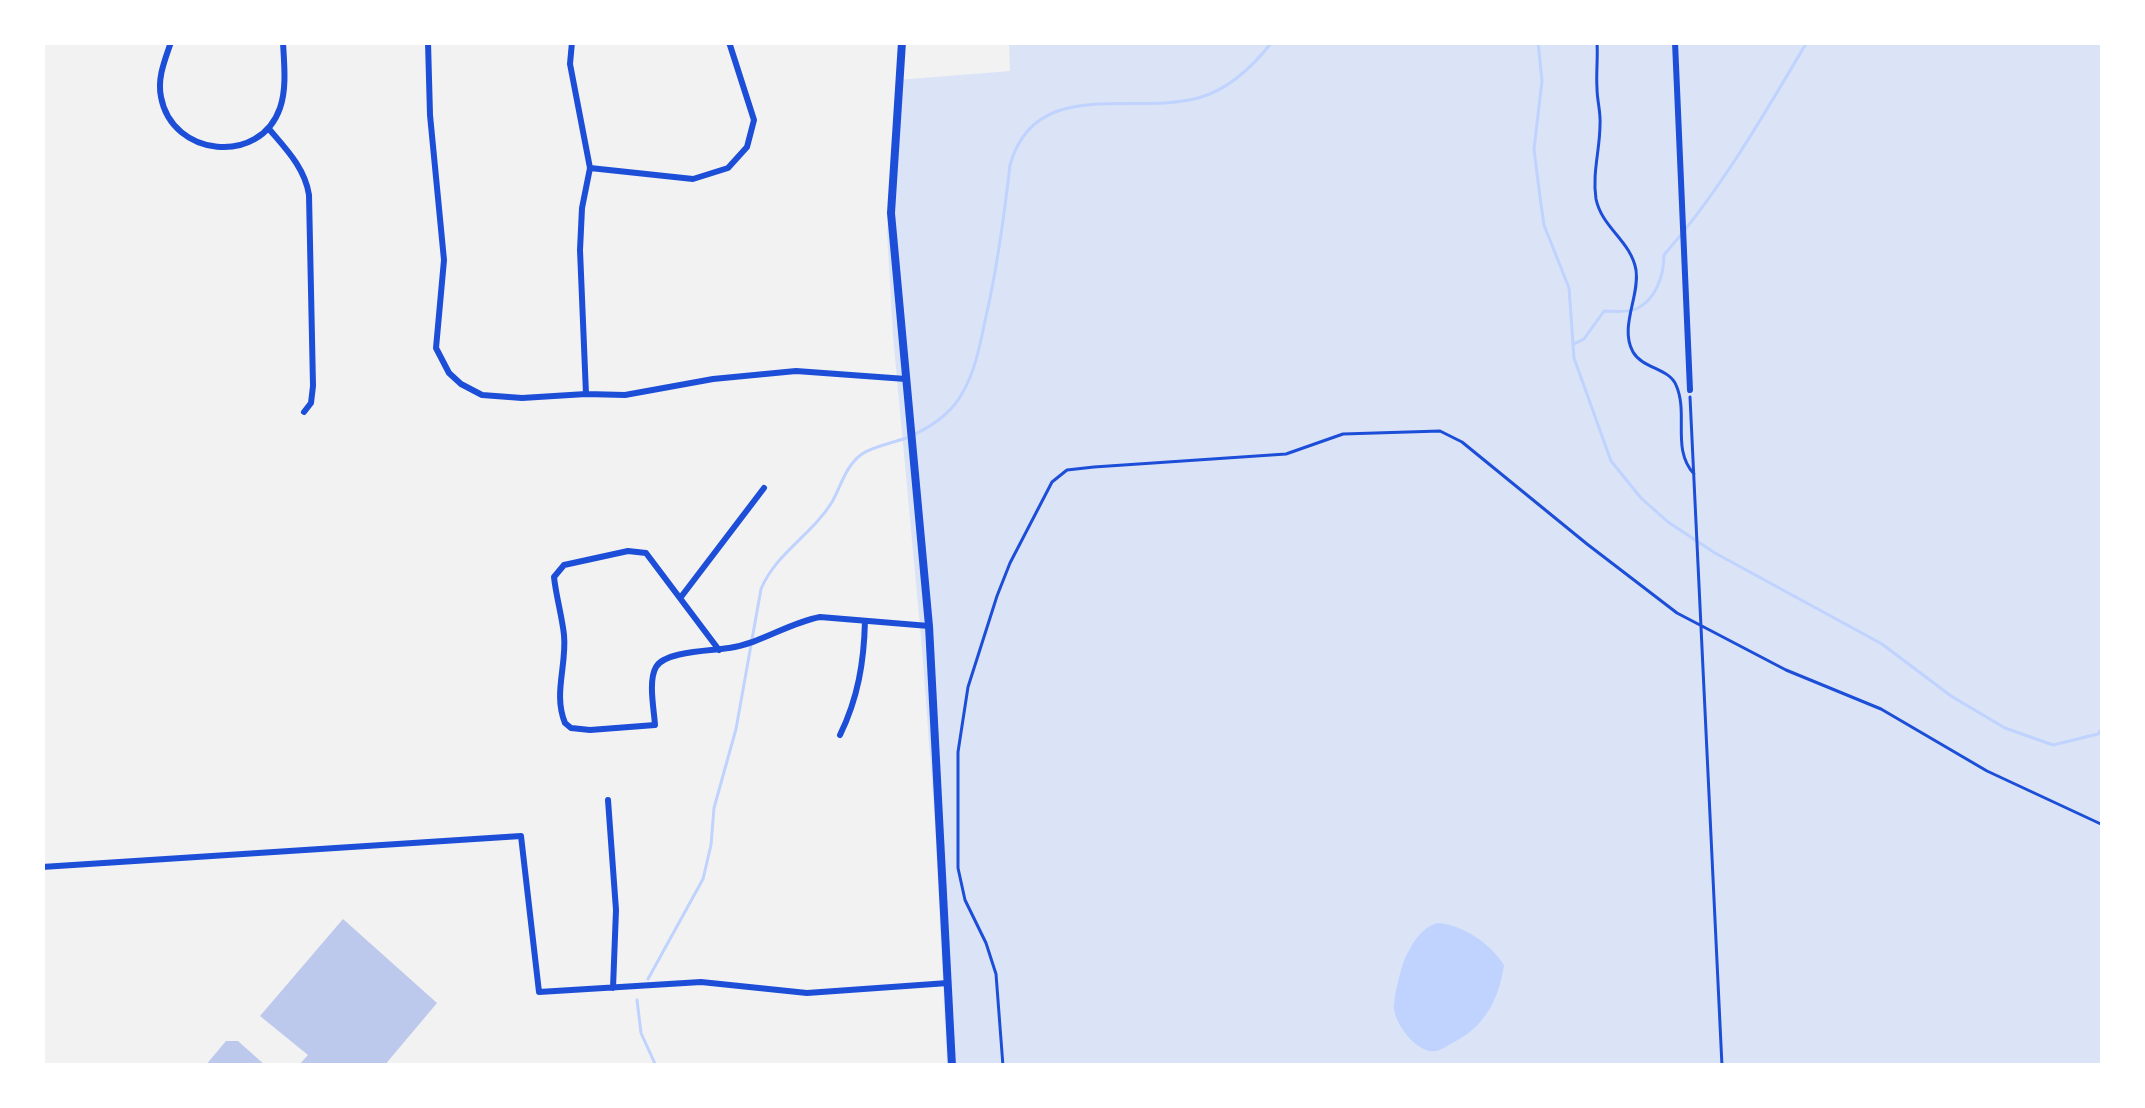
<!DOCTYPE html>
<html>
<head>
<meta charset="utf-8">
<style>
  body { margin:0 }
  #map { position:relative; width:2145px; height:1108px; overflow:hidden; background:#f2f2f2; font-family:"Sofia Sans Condensed",sans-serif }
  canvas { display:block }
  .frame { position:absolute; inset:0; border:45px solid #fff; pointer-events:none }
</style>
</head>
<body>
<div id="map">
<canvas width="2145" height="1108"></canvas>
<div class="frame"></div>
</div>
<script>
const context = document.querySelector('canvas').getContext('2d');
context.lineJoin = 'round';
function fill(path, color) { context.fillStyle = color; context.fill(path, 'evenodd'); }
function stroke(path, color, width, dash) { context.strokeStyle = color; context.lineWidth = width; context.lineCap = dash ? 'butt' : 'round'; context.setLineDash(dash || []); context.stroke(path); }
fill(new Path2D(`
  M 1009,42 L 2103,42 L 2103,1066 L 947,1066 L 935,825 L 922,648 L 893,336 L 887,233 L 897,80 L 1010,71 Z`), '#dbe4f7');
fill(new Path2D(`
  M 1437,923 C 1462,924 1491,944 1504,965 C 1499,998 1486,1025 1456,1041 C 1448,1045 1439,1053 1430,1051 C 1414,1048 1397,1026 1394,1010 C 1393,1000 1401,966 1406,956 C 1414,941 1421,928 1437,923 Z`), '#bfd3fe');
stroke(new Path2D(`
  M 1538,42 L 1542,81 L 1534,149 L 1540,197 L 1544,225 L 1569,288 L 1574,358 L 1611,461 L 1641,498 L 1668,522 L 1715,553 L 1882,644 L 1951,696 L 2005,728 L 2053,745 L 2098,734 L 2103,727
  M 42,45 L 45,42
  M 1574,344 L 1584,339 L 1604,311 C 1614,311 1627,313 1636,309 C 1656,300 1664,275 1664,255 C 1721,190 1763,116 1807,42
  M 915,434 C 934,425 953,411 963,392 C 975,371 980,345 985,321 C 997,270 1004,218 1010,165 C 1035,76 1131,116 1198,98 C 1228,90 1254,65 1272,42
  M 648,979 L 703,879 L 711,845 L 714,808 L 736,729 L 761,589 C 776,553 812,535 832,502 C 841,486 846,465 862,454 C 874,446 893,443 906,438
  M 637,1000 L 641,1033 L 656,1066`), '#bfd3fe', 3);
fill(new Path2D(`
  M 343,919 L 437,1003 L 384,1066 L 298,1066 L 308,1055 L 260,1016 Z
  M 226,1041 L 238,1041 L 266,1066 L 205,1066 Z`), '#bdc9ec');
stroke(new Path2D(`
  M 1597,42 C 1598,58 1596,73 1597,88 C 1597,101 1601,112 1600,125 C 1600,149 1592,174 1596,199 C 1602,228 1631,241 1636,270 C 1640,296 1619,327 1633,352 C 1643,369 1669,368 1676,385 C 1689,414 1671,449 1694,474
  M 1690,397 L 1722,1066
  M 1003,1066 L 996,974 L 986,943 L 965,900 L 958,868 L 958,752 L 968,687 L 997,596 L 1010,563 L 1052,482 L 1067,470 L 1094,467 L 1286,454 L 1343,434 L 1440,431 L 1462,442 L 1587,544 L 1677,613 L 1786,670 L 1881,709 L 1987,771 L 2103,825`), '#1d4ed8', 3);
stroke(new Path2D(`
  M 171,42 C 165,60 157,78 161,97 C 172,157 260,166 280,108 C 287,88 284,63 283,42
  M 428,42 L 430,115 L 444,260 L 436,348 L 449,373 L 461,384 L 482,395 L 522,398 L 586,394 L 625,395 L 713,379 L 796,371 L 906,379
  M 572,42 L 570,64 L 590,168 L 582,208 L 580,250 L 586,394
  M 1675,42 L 1690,390
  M 269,129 C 286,149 305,168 309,195 L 313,386 L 311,403 L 304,412
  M 590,168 L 693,179 L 728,168 L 747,147 L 754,120 L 729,42
  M 681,597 L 764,488
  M 719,650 L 646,553 L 628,551 L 564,565 L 554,577 C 556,596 562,616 564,635 C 567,665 553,694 565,723 L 571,728 L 590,730 L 655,725 C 654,709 648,681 656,667 C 665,651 711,651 729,648 C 762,643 788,623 820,617 L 929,626
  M 840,735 C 858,698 864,662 865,621
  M 608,800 L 616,910 L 613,988
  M 42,867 L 521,836 L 539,992 L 701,982 L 807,993 L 948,983`), '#1d4ed8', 6);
stroke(new Path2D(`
  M 902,42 L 891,213 L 929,626 L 952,1066`), '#1d4ed8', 8);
</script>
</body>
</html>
